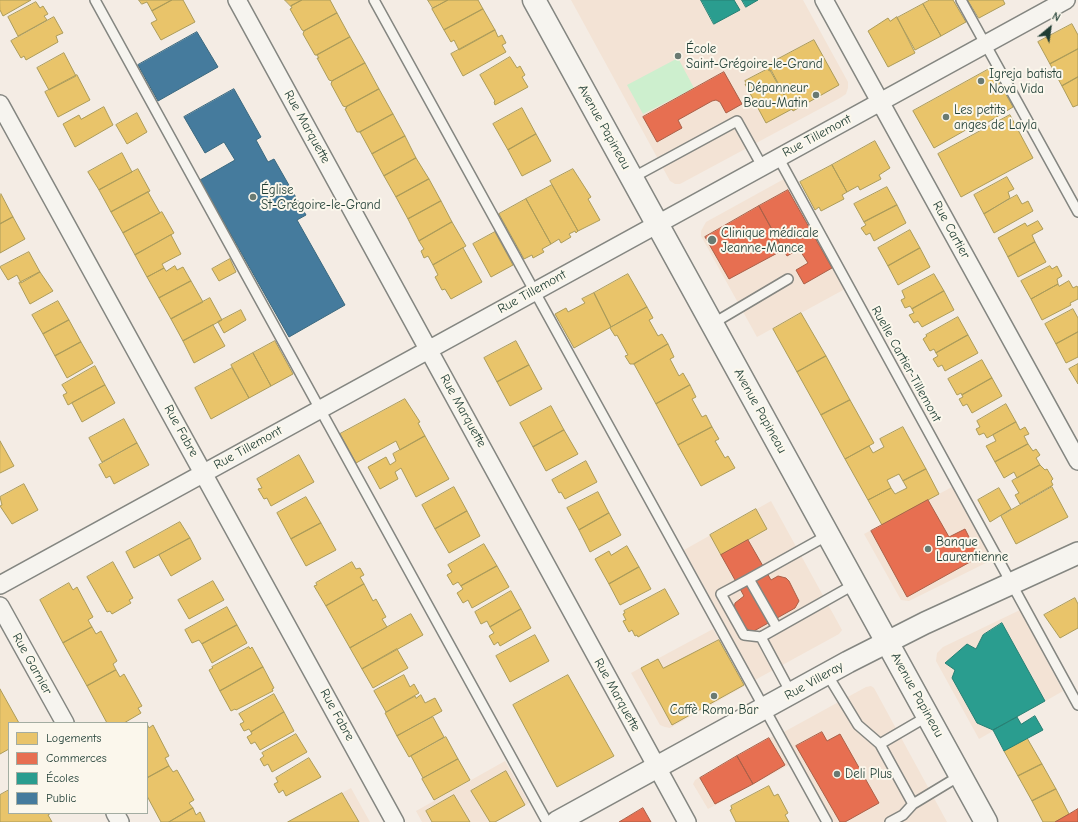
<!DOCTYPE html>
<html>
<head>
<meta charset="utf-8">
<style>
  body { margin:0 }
  #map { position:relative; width:1078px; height:822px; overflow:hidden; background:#f4ece4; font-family:"Comic Neue",sans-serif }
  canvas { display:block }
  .legend { position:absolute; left:8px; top:722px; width:140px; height:92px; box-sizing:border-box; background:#fbf7ec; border:1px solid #a3ada2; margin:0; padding:5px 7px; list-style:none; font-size:12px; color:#1f3d34 }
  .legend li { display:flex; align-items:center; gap:8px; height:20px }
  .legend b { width:20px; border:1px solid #a3ada2 }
  .north { position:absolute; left:1030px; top:8px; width:40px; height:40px; -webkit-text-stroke:3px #fbf7ec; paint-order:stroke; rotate:29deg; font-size:11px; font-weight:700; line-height:16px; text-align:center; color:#1f3d34 }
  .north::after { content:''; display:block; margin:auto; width:14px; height:18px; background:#1f3d34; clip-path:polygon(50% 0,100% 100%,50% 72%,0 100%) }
</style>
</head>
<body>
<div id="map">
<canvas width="1078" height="822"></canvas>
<ul class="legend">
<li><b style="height:11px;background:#e9c46a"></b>Logements</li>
<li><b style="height:11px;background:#e76f51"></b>Commerces</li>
<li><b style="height:11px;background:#2a9d8f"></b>Écoles</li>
<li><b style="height:11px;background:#457b9d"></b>Public</li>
</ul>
<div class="north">N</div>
</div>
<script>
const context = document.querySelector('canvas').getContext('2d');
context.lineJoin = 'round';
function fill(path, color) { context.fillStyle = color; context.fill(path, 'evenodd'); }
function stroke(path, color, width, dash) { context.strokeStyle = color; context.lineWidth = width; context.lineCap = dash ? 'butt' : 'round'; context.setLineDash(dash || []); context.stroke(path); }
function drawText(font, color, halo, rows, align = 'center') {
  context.font = font + ' "Comic Neue",sans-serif'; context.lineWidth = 4; context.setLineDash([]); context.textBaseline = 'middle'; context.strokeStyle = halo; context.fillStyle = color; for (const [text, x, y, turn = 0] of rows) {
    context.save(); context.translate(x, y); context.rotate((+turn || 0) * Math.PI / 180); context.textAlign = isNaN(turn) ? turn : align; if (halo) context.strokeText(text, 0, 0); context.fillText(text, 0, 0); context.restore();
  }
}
fill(new Path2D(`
  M 571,0 L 803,0 L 848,82 L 848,88 L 846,94 L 840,98 L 680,184 L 675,184 L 670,181 Z
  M 784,179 L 845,289 L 757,337 L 701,236 L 701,231 L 706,222 Z
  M 952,487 L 992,560 L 909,601 L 901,600 L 864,534 Z
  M 771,501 L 842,630 L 839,634 L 755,680 L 684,550 Z
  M 1020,610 L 1063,691 L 979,739 L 936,661 L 937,653 L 943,647 Z
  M 713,629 L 745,686 L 670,728 L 665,727 L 660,725 L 631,673 Z
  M 871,686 L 874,688 L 947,822 L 833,822 L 782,733 L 866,687 Z
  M 773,736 L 789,765 L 708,809 L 693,784 L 695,780 Z
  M 505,761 L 529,803 L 496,822 L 422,822 L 416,811 Z
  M 351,788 L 370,822 L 287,822 Z`), '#f3e3d5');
fill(new Path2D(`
  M 678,58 L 694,88 L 643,114 L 627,85 Z`), '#cdefce');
const homes = new Path2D(`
  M 0,0 L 31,0 L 3,16 L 0,10 Z
  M 139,0 L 172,0 L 152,11 L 147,2 L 142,4 Z
  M 172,0 L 183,0 L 195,22 L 161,40 L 151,23 L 157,20 L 152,11 Z
  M 285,0 L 302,0 L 291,6 Z
  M 302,0 L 330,0 L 337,13 L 304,31 L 302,30 L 290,9 L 292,8 L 291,6 Z
  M 428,0 L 448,0 L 433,8 Z
  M 448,0 L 478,0 L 483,9 L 444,30 L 432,9 Z
  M 930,0 L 953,0 L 966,22 L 941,36 L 923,4 Z
  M 968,0 L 1003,0 L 1005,4 L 979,18 Z
  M 36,2 L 40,8 L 43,6 L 48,14 L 44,16 L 47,20 L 18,36 L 8,17 Z
  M 923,4 L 941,36 L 915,50 L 897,18 Z
  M 483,9 L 495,30 L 459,50 L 454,40 L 451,42 L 444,30 Z
  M 337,13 L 350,37 L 317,55 L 315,55 L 303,34 L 304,31 Z
  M 54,17 L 63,33 L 56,36 L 58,42 L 26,60 L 24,56 L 21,58 L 11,41 Z
  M 897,17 L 915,53 L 888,67 L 868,31 L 888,18 L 890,21 Z
  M 1072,24 L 1078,35 L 1078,49 L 1050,64 L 1038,42 Z
  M 495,30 L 498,37 L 502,35 L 506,43 L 502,45 L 506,52 L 463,76 L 451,54 Z
  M 350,37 L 365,63 L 332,81 L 329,80 L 317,58 L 319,58 L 317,55 Z
  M 814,40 L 839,85 L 793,111 L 767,65 Z
  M 1078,49 L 1078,77 L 1062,86 L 1050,64 Z
  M 64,53 L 76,76 L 49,90 L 37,68 Z
  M 510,57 L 517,68 L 520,66 L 525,75 L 522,77 L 528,87 L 495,105 L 494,102 L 495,101 L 480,75 Z
  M 365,63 L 379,89 L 346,107 L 343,106 L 331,84 L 332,81 Z
  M 991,68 L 1013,107 L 980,127 L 978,123 L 934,148 L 913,111 Z
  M 768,69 L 769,71 L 771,70 L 792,109 L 766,123 L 745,84 L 747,84 L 745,81 Z
  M 77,75 L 90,100 L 58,117 L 45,92 Z
  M 1078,77 L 1078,105 L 1073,107 L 1062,86 Z
  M 379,89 L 393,114 L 360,132 L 357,132 L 345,109 L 347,108 L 346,107 Z
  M 104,107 L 113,125 L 75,147 L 63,124 L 79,115 L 81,119 Z
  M 522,108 L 536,134 L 508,150 L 493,124 Z
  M 137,113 L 147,132 L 127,144 L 116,125 Z
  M 393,114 L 405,136 L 372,154 L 360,132 Z
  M 1010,115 L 1033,158 L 961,197 L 938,154 Z
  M 536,134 L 551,161 L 522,176 L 508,150 Z
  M 405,136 L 416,158 L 384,176 L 372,154 Z
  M 875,141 L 890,168 L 879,175 L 881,179 L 860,190 L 858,186 L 847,192 L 832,165 Z
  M 122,153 L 132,172 L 99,190 L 88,172 Z
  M 416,158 L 429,179 L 396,197 L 384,176 Z
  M 832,165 L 847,192 L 842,195 L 844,199 L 821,211 L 819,207 L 815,210 L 800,182 Z
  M 138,169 L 150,191 L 111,212 L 99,190 Z
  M 573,169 L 591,197 L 588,199 L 600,220 L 578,231 L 550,181 Z
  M 1007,177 L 1014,189 L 1008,192 L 1010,198 L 984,214 L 974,195 Z
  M 429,179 L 441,201 L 408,219 L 396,197 Z
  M 552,185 L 578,231 L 576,233 L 575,231 L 569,234 L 571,237 L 561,243 L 559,239 L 551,244 L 526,199 Z
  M 887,187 L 897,205 L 864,222 L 854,204 Z
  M 148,192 L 160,213 L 123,233 L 111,212 Z
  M 1,194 L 13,217 L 0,224 L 0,195 Z
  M 1017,195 L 1022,204 L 1028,201 L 1033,211 L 994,233 L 984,214 Z
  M 526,199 L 551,244 L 542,249 L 544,252 L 533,258 L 532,255 L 524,259 L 499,214 Z
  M 441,201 L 452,222 L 419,241 L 408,219 Z
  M 897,205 L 906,223 L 874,241 L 870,233 L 866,235 L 861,228 L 866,225 L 864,222 Z
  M 162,212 L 174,233 L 135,255 L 123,233 Z
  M 13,217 L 25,239 L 0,253 L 0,224 Z
  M 1038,221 L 1043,229 L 1032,235 L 1035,242 L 1008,257 L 998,238 L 1025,223 L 1027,226 Z
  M 452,222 L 466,246 L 433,265 L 428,256 L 424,258 L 421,251 L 424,249 L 419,241 Z
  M 910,230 L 920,248 L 888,266 L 878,248 Z
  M 495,232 L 513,265 L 491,277 L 473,244 Z
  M 171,235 L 181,254 L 162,264 L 164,268 L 147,277 L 135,255 Z
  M 1035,242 L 1046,262 L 1018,277 L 1008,257 Z
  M 463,248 L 482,282 L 451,299 L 445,289 L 442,290 L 435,277 L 438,275 L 433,265 Z
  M 920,248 L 930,267 L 898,285 L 888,266 Z
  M 29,252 L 40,272 L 21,283 L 17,275 L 8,280 L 0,267 Z
  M 230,259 L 236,272 L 219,281 L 212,269 Z
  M 175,266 L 177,270 L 183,267 L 191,281 L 159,298 L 147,277 L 164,268 L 166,271 Z
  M 1050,266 L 1052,269 L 1057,266 L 1062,276 L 1057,279 L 1058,284 L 1031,299 L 1021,281 Z
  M 40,272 L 53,291 L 30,304 L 19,283 Z
  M 628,274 L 647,307 L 611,327 L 594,293 Z
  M 934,274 L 944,291 L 912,309 L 910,306 L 905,308 L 901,300 L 905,298 L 902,291 Z
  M 191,281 L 203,302 L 171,319 L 159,298 Z
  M 1069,281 L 1073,288 L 1077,286 L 1078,288 L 1078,299 L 1070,303 L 1071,305 L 1042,320 L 1031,299 L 1058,284 L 1059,286 Z
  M 944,291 L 954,310 L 922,327 L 918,321 L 914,323 L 909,315 L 914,313 L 912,309 Z
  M 594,293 L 611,327 L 574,348 L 555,314 L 566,308 L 568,312 L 585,303 L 582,299 Z
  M 210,298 L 222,320 L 183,341 L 171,319 Z
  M 58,301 L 69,320 L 43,334 L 32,315 Z
  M 647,307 L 653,318 L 649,320 L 658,336 L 662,334 L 668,344 L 634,364 L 630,364 L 625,356 L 628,355 L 617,335 L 615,336 L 610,328 Z
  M 1073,309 L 1078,318 L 1078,332 L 1056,344 L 1045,324 Z
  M 241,310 L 246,320 L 224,333 L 218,322 Z
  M 801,313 L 826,356 L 797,372 L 773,329 Z
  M 958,317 L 968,335 L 936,353 L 934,349 L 930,351 L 923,339 L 927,336 L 926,335 Z
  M 69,320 L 81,342 L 55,356 L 43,334 Z
  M 213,325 L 225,346 L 194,363 L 183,341 Z
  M 1078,332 L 1078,357 L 1066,363 L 1056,344 Z
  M 968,335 L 978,353 L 945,371 L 942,365 L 938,367 L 933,359 L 938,356 L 936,353 Z
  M 275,341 L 293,374 L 271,386 L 253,353 Z
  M 516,341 L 529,365 L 497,382 L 484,358 Z
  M 81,342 L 93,363 L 67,378 L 55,356 Z
  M 668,344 L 674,357 L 670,359 L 679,376 L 683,373 L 690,385 L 656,404 L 634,364 Z
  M 253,353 L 271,386 L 249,398 L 231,365 Z
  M 826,356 L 850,400 L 821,415 L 797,372 Z
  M 982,360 L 992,378 L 962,395 L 961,393 L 957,395 L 948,379 Z
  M 1078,364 L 1078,384 L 1069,369 Z
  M 529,365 L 542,389 L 510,406 L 497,382 Z
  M 95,366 L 105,385 L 68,405 L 63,395 L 67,393 L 62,385 Z
  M 232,368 L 249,398 L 211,419 L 195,388 Z
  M 992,378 L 1002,396 L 972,413 L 967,404 L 963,406 L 959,399 L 963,397 L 962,395 Z
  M 105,385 L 115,403 L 82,422 L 72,403 Z
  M 690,385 L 696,397 L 692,399 L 702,417 L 706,415 L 712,427 L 678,445 L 656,404 Z
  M 405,399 L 420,422 L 418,423 L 425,436 L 400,450 L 396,441 L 356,463 L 340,434 Z
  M 850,400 L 874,443 L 845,459 L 821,415 Z
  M 1006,404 L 1016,422 L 987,438 L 984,433 L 979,435 L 976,429 L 980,427 L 977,421 Z
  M 551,406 L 564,430 L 533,447 L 520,423 Z
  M 124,419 L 137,443 L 102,462 L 89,438 Z
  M 1016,422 L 1020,430 L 1025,427 L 1029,434 L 1024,436 L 1028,444 L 995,462 L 986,446 L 996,441 L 993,435 Z
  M 712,427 L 719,439 L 715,441 L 725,458 L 728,456 L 735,468 L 701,486 L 678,445 Z
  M 903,427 L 926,469 L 903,481 L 899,474 L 887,480 L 891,488 L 868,500 L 845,459 L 869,446 L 873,453 L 884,447 L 880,439 Z
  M 564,430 L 578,454 L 546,471 L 533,447 Z
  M 425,436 L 449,479 L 416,497 L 401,468 L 395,472 L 398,479 L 380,489 L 368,467 L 386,457 L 390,465 L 396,461 L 393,454 Z
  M 0,441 L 14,466 L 0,473 Z
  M 137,443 L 149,465 L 114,484 L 110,476 L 106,478 L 99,465 Z
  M 1028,444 L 1033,451 L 1036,449 L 1040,455 L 1036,458 L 1040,465 L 1017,478 L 1014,472 L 1004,478 L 995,462 Z
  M 299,455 L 314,482 L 271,506 L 267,498 L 264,499 L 258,489 L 262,488 L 257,479 Z
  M 586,461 L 597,482 L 565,499 L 561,492 L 559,493 L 552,480 Z
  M 1040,465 L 1045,470 L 1047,469 L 1053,479 L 1051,481 L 1053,485 L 1020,504 L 1015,495 L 1019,493 L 1012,481 Z
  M 926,469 L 939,494 L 882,525 L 868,500 L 891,488 L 895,494 L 907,488 L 903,481 Z
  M 24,484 L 38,510 L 12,524 L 0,506 L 2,505 L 0,497 Z
  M 454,487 L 467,511 L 435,529 L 422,505 Z
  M 1052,487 L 1068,517 L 1016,544 L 1001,516 Z
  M 999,488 L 1011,509 L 990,522 L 978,500 Z
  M 598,492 L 609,513 L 579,530 L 567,508 Z
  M 306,497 L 321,523 L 291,539 L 277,513 Z
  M 756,509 L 767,529 L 721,555 L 710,535 Z
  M 467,511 L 480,536 L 449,553 L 435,529 Z
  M 609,513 L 621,535 L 590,552 L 579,530 Z
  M 180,522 L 190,538 L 134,568 L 126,552 Z
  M 321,523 L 336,550 L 306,566 L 291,539 Z
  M 190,538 L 201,559 L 171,576 L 159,555 Z
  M 484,544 L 497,566 L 461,586 L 458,582 L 453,585 L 447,575 L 452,572 L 448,565 Z
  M 627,546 L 639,567 L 609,584 L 595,559 L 609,551 L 611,555 Z
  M 113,562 L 133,598 L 129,600 L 131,603 L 112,614 L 110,611 L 107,612 L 87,577 Z
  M 352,562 L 356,569 L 360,568 L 364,575 L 360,577 L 364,584 L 326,606 L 314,586 L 317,585 L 316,583 Z
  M 497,566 L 509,587 L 472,608 L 468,600 L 463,603 L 457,593 L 463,589 L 461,586 Z
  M 639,567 L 651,589 L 620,605 L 609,584 Z
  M 213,581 L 224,600 L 189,619 L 178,600 Z
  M 69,583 L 73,590 L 77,587 L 93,617 L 88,620 L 92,627 L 63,643 L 40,600 Z
  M 364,584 L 373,601 L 376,599 L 386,617 L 382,619 L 387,627 L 350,648 L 326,606 Z
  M 665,589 L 679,614 L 638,637 L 637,635 L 635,636 L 632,630 L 629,632 L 623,621 L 626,620 L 623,614 L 625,613 L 624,611 Z
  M 511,591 L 521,609 L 490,627 L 487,621 L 481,624 L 475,612 Z
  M 1075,598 L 1078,604 L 1078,628 L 1060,638 L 1044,615 Z
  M 227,607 L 237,625 L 202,644 L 199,640 L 192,643 L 185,630 Z
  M 521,609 L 531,628 L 500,646 L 498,642 L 494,645 L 489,636 L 494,633 L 490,627 Z
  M 411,614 L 423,635 L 362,669 L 350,648 Z
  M 237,625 L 247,643 L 212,663 L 202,644 Z
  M 92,627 L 96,634 L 101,631 L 117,661 L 113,664 L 116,670 L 87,686 L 63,643 Z
  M 535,635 L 549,661 L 510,682 L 496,656 Z
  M 719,640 L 744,685 L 672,725 L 641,668 L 658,659 L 663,668 Z
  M 249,647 L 250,649 L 252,647 L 263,667 L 220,691 L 209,670 L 213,668 L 212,667 Z
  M 397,649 L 408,668 L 373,688 L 362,669 Z
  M 263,667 L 274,688 L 272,689 L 273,691 L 236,710 L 235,709 L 231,711 L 220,691 Z
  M 116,670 L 120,677 L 124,674 L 142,706 L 138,708 L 141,713 L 124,723 L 107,723 L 87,686 Z
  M 404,675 L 410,687 L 414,684 L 419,693 L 386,712 L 374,691 Z
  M 568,675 L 614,756 L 557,787 L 513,705 Z
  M 0,689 L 19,723 L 9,723 L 9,749 L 0,754 Z
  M 274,694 L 284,712 L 251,732 L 249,729 L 244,731 L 240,724 L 244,722 L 239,714 Z
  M 421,695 L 425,703 L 435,698 L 442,711 L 397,736 L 385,713 L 415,696 L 416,698 Z
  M 284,712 L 294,731 L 260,750 L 255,742 L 251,744 L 247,737 L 252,734 L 251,732 Z
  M 433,717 L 444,737 L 409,757 L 397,736 Z
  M 147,724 L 149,728 L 153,725 L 169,756 L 165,758 L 169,766 L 147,778 Z
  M 296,734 L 307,752 L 272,772 L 268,764 L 264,766 L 260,759 L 264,756 L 262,753 Z
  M 446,737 L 458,759 L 423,778 L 411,756 Z
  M 1027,738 L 1042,764 L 1018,776 L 1004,751 Z
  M 309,758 L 321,777 L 286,796 L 283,790 L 279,793 L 274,784 L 278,782 L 276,778 Z
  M 458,759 L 470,780 L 434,800 L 422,779 Z
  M 1042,764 L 1056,789 L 1032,801 L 1018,776 Z
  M 169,766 L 173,772 L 177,770 L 194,800 L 189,803 L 193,808 L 169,822 L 161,822 L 147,796 L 147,778 Z
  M 506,771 L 525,805 L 495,822 L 490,822 L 471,791 Z
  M 769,786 L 774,796 L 778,794 L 788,813 L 785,815 L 789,822 L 736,822 L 730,810 L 732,809 L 731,806 Z
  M 1056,789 L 1069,814 L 1055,822 L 1043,822 L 1032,801 Z
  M 9,790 L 9,813 L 51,813 L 48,815 L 52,822 L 0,822 L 0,795 Z
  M 342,793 L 359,822 L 288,822 Z
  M 454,795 L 470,822 L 432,822 L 426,811 Z
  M 193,808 L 196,815 L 200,812 L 205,822 L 169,822 Z`);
fill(homes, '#e9c46a');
stroke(homes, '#ac9c5a', 1);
const shops = new Path2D(`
  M 724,72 L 742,104 L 726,113 L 720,102 L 716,100 L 712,101 L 678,120 L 682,128 L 657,142 L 643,117 Z
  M 788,190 L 832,268 L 804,284 L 796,270 L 808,263 L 799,249 L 787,256 L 759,206 Z
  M 759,206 L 783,250 L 729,279 L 705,237 Z
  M 928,500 L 949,537 L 965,529 L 979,557 L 907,597 L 871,531 Z
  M 748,540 L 771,580 L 778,576 L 786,578 L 789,581 L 799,601 L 795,608 L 754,631 L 750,631 L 743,626 L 734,610 L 735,603 L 744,596 L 721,555 Z
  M 822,732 L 827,741 L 840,734 L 879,803 L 845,822 L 840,822 L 796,746 Z
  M 769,738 L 785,765 L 753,784 L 737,756 Z
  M 737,756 L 753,784 L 715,804 L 700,778 Z
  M 643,808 L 651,822 L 619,822 L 624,819 Z
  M 1078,809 L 1078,822 L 1055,822 L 1069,814 Z`);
fill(shops, '#e76f51');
stroke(shops, '#ab6048', 1);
const schools = new Path2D(`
  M 701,0 L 734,0 L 740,10 L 714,24 Z
  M 742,0 L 758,0 L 746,7 Z
  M 1002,623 L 1045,701 L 993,730 L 977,723 L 952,678 L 955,670 L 945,663 L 967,644 L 976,649 L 983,635 Z
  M 1035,716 L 1043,730 L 1004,751 L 993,730 L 1017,717 L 1021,724 Z`);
fill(schools, '#2a9d8f');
stroke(schools, '#278074', 1);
const public = new Path2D(`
  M 197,32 L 218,67 L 158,101 L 138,65 Z
  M 234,89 L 261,137 L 256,140 L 268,162 L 274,159 L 306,215 L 297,220 L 345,305 L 289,337 L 200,180 L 235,160 L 224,142 L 205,153 L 184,117 Z`);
fill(public, '#457b9d');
stroke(public, '#3a687e', 1);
const service = new Path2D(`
  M 95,0 L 547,822
  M 374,0 L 827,822
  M 961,0 L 1078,212
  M 778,157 L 1078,705
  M 632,178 L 737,121 L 762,166
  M 712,324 L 788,279
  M 749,579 L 721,594 L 744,635 L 761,637
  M 777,628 L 749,579 L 828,535
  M 827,674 L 858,725 L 880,744 L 928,716
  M 791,693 L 761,637 L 855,584
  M 880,744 L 913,804 L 961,775
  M 890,822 L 903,815 L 913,804`);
const minor = new Path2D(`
  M 237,0 L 687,822
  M 824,0 L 1078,461
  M 0,104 L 395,822
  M 0,585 L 1066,0
  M 0,606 L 65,723
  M 115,813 L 120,822`);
const tertiary = new Path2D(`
  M 557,822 L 848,662 L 925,623 L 1078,553`);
const secondary = new Path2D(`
  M 534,0 L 986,822`);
stroke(service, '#848681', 12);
stroke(minor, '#848681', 20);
stroke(tertiary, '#848681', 24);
stroke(secondary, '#848681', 25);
stroke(service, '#f6f4ef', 9);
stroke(minor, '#f6f4ef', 17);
stroke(tertiary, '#f6f4ef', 21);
stroke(secondary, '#f6f4ef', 22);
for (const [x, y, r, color] of [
  [678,56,4,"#6a7a72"],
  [981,81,4,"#6a7a72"],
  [816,95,4,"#6a7a72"],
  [946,117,4,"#6a7a72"],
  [253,197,4,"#6a7a72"],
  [712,240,5,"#6a7a72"],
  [928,549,4,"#6a7a72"],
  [714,696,4,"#6a7a72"],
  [837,774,4,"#6a7a72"]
]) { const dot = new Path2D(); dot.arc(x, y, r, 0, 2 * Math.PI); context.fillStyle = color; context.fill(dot); stroke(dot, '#fbf7ec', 1.5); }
drawText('13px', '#1f3d34', '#fbf7ec', [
  ["École",686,49],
  ["Saint-Grégoire-le-Grand",686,64],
  ["Igreja batista",989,74],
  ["Nova Vida",989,89],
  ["Dépanneur",808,88,"right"],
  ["Beau-Matin",808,103,"right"],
  ["Les petits",954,110],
  ["anges de Layla",954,125],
  ["Église",261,190],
  ["St-Grégoire-le-Grand",261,205],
  ["Clinique médicale",721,233],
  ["Jeanne-Mance",721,248],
  ["Banque",936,542],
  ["Laurentienne",936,557],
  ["Caffè Roma Bar",714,710,"center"],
  ["Deli Plus",845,774]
], 'left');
drawText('13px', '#1f3d34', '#fbf7ec', [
  ["Rue Marquette",307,127,61],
  ["Avenue Papineau",604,127,61],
  ["Rue Tillemont",817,136,-28],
  ["Rue Cartier",951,230,61],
  ["Rue Tillemont",532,292,-29],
  ["Ruelle Cartier-Tillemont",906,364,61],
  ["Rue Marquette",463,411,61],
  ["Avenue Papineau",760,411,61],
  ["Rue Fabre",181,431,61],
  ["Rue Tillemont",248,448,-29],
  ["Rue Garnier",32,664,61],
  ["Rue Villeray",814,681,-29],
  ["Rue Marquette",617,695,61],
  ["Avenue Papineau",917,695,61],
  ["Rue Fabre",337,715,61]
]);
</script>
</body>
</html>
